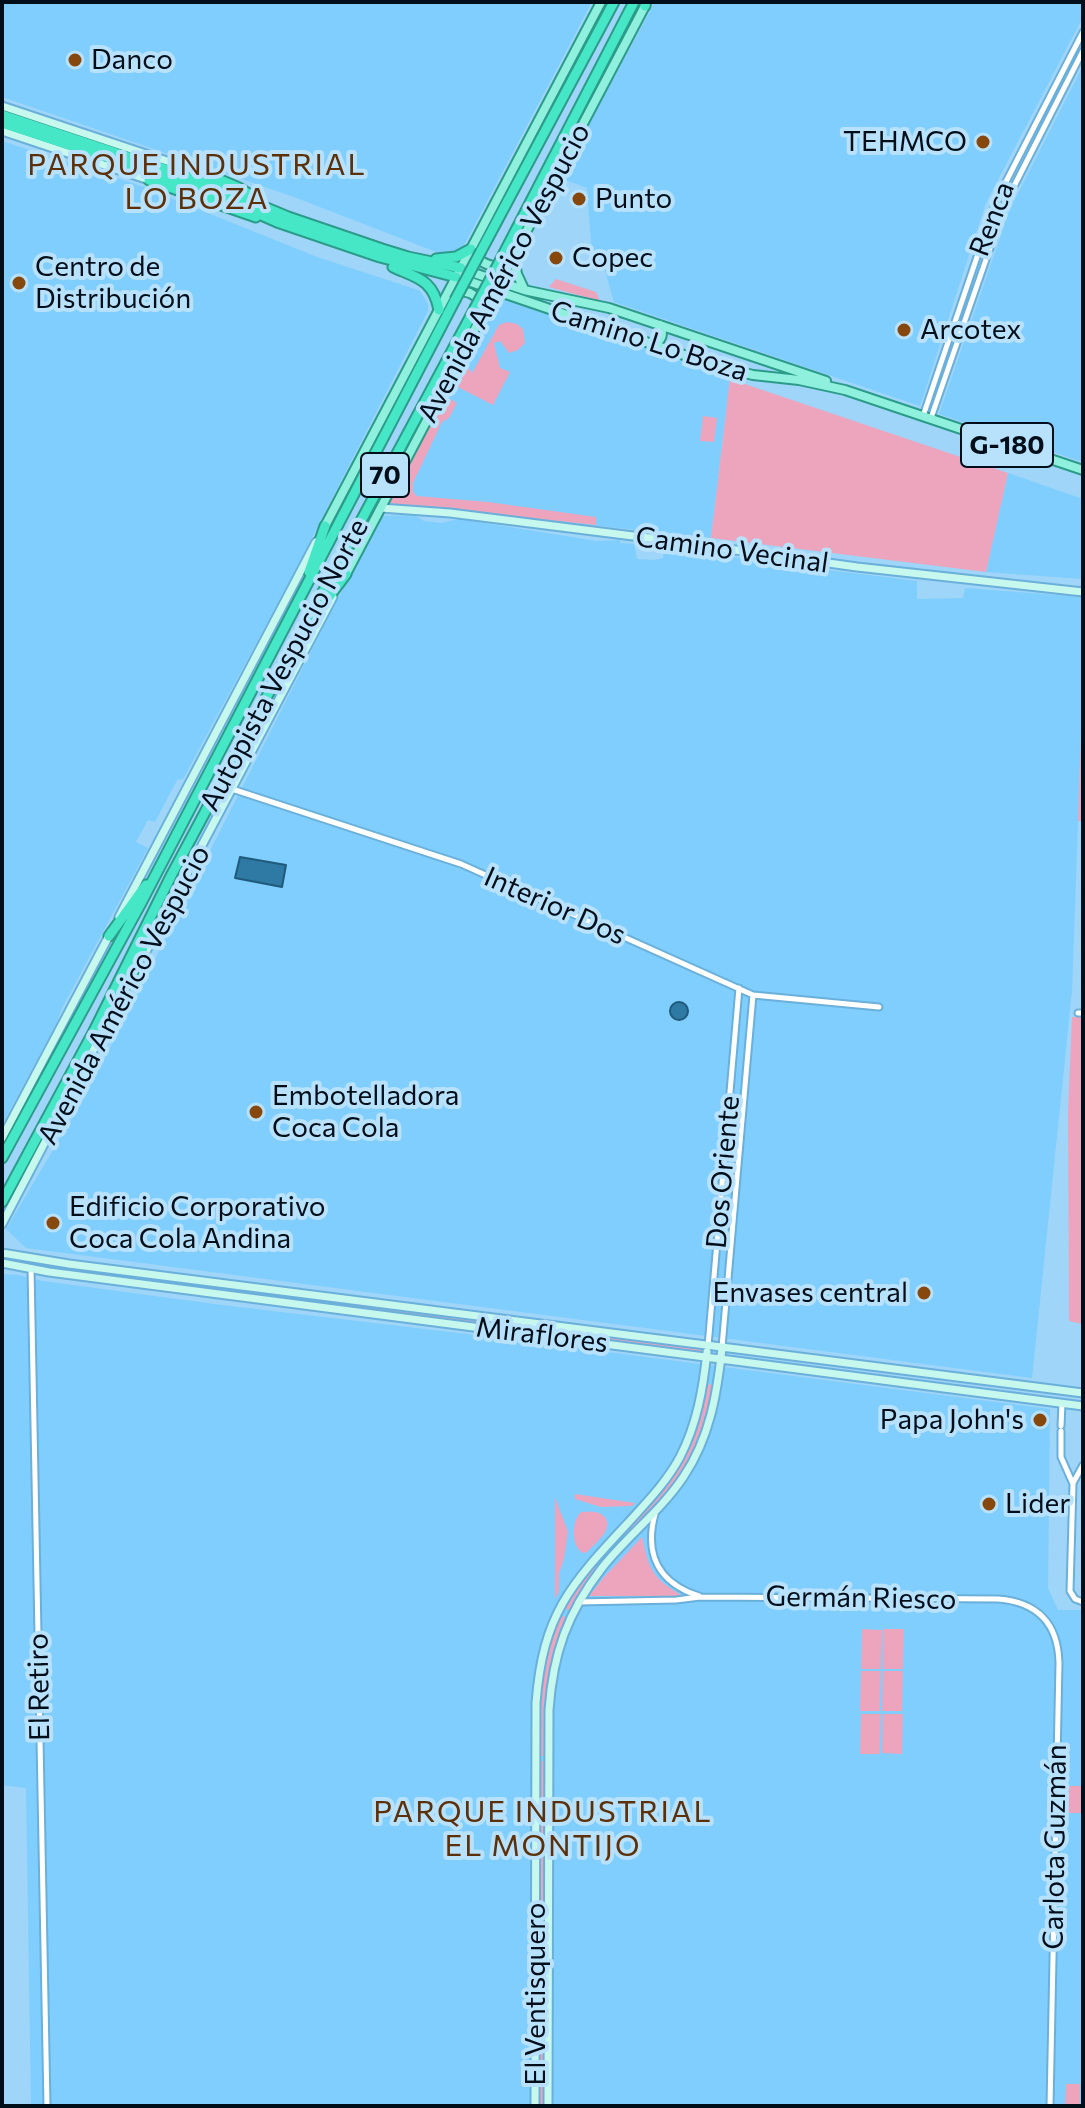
<!DOCTYPE html>
<html>
<head>
<meta charset="utf-8">
<style>
  body { margin:0 }
  #map { position:relative; width:1085px; height:2108px; overflow:hidden; background:#9ed5f8; font-family:Commissioner,sans-serif }
  canvas { display:block }
  .frame { position:absolute; inset:0; border:4px solid #000e1a; pointer-events:none }
</style>
</head>
<body>
<div id="map">
<canvas width="1085" height="2108"></canvas>
<div class="frame"></div>
</div>
<script>
const context = document.querySelector('canvas').getContext('2d');
context.lineJoin = 'round';
function fill(path, color) { context.fillStyle = color; context.fill(path, 'evenodd'); }
function stroke(path, color, width, dash) { context.strokeStyle = color; context.lineWidth = width; context.lineCap = dash ? 'butt' : 'round'; context.setLineDash(dash || []); context.stroke(path); }
function drawText(font, color, halo, rows, align = 'center') {
  context.font = font + ' Commissioner,sans-serif'; context.lineWidth = 8; context.setLineDash([]); context.textBaseline = 'middle'; context.strokeStyle = halo; context.fillStyle = color; for (const [text, x, y, turn = 0] of rows) {
    context.save(); context.translate(x, y); context.rotate((+turn || 0) * Math.PI / 180); context.textAlign = isNaN(turn) ? turn : align; if (halo) context.strokeText(text, 0, 0); context.fillText(text, 0, 0); context.restore();
  }
}
fill(new Path2D(`
  M 2,2 L 592,2 L 463,247 L 444,255 L 294,197 L 2,97 Z
  M 655,2 L 1083,2 L 1083,17 L 986,203 L 920,406 L 614,302 L 602,260 L 592,258 L 587,188 L 560,178 Z
  M 1083,66 L 1083,462 L 939,414 L 1010,209 Z
  M 2,141 L 141,186 L 317,257 L 412,288 L 420,291 L 423,296 L 428,304 L 428,311 L 295,571 L 183,779 L 177,780 L 155,822 L 148,820 L 136,842 L 148,848 L 62,1008 L 56,1024 L 2,1125 Z
  M 497,297 L 594,328 L 730,379 L 711,538 L 387,503 L 446,397 Z
  M 1008,473 L 1083,499 L 1083,579 L 986,572 Z
  M 414,515 L 424,521 L 441,523 L 459,519 L 597,541 L 620,540 L 620,543 L 634,544 L 637,559 L 654,560 L 663,558 L 664,547 L 811,568 L 917,581 L 917,599 L 963,598 L 965,588 L 1083,597 L 1083,677 L 1072,991 L 1032,1378 L 26,1248 L 6,1229 L 87,1093 L 380,516 Z
  M 2,1274 L 18,1275 L 43,1281 L 222,1305 L 467,1334 L 1050,1409 L 1048,1588 L 1058,1610 L 1083,1610 L 1083,2106 L 31,2106 L 26,1788 L 2,1785 Z`), '#7fcefe');
fill(new Path2D(`
  M 556,279 L 596,292 L 600,301 L 549,287 Z
  M 507,322 L 517,324 L 523,329 L 525,343 L 518,350 L 509,353 L 500,341 L 494,343 L 500,368 L 510,372 L 493,405 L 452,384 L 464,362 L 472,373 L 499,325 Z
  M 730,379 L 1008,473 L 986,572 L 711,538 Z
  M 446,397 L 457,403 L 449,418 L 442,422 L 413,483 L 413,492 L 417,496 L 488,502 L 596,517 L 596,525 L 387,503 Z
  M 703,416 L 717,418 L 714,442 L 700,441 Z
  M 1083,677 L 1083,821 L 1078,821 Z
  M 1072,1017 L 1083,1017 L 1083,1324 L 1069,1321 L 1068,1111 Z
  M 2,1256 L 581,1332 L 580,1338 L 2,1262 Z
  M 589,1334 L 702,1348 L 701,1354 L 589,1339 Z
  M 707,1384 L 714,1385 C 704,1430 687,1472 656,1507 C 639,1525 620,1541 604,1559 C 590,1575 579,1592 569,1610 L 562,1607 L 590,1566 L 651,1502 L 693,1436 Z
  M 575,1494 L 635,1503 L 632,1506 L 601,1507 L 575,1499 Z
  M 555,1497 L 568,1532 L 564,1558 L 559,1574 L 559,1591 L 555,1599 Z
  M 581,1512 C 586,1512 597,1511 601,1514 C 619,1525 595,1544 587,1552 L 583,1553 C 571,1546 571,1522 581,1512 Z
  M 642,1537 C 649,1570 653,1579 683,1596 L 589,1596 L 604,1577 Z
  M 559,1614 L 565,1617 L 552,1659 L 547,1699 L 547,1756 L 539,1756 L 540,1699 L 545,1658 Z
  M 862,1629 L 882,1630 L 881,1669 L 861,1669 Z
  M 883,1629 L 904,1629 L 903,1669 L 883,1669 Z
  M 861,1671 L 881,1671 L 880,1711 L 860,1711 Z
  M 883,1671 L 903,1671 L 902,1711 L 882,1711 Z
  M 861,1714 L 881,1714 L 880,1754 L 860,1754 Z
  M 883,1714 L 903,1714 L 902,1754 L 882,1753 Z
  M 539,1761 L 546,1761 L 545,1970 L 538,1970 Z
  M 1069,1786 L 1083,1786 L 1083,1813 L 1068,1813 Z
  M 538,1975 L 546,1975 L 545,2106 L 538,2106 Z
  M 1066,2084 L 1080,2084 L 1080,2106 L 1065,2106 Z`), '#eda5be');
const water = new Path2D(`
  M 240,857 L 286,865 L 282,887 L 235,878 Z
  M670 1011a9 9 0 1 1 18 0a9 9 0 1 1-18 0Z`);
fill(water, '#2e7aa4');
stroke(water, '#205a7b', 2);
const street = new Path2D(`
  M 923,416 L 996,201 L 1083,32
  M 931,418 L 1006,202 L 1083,51
  M 232,789 L 461,864 L 753,995 L 879,1007
  M 1078,1013 L 1083,1013
  M 31,1268 L 47,2106
  M 708,1346 L 739,988
  M 722,1347 L 753,995
  M 1061,1426 L 1062,1403
  M 1061,1431 L 1061,1457 L 1073,1484 L 1070,1591 L 1075,1599 L 1083,1602
  M 1073,1483 L 1083,1465
  M 655,1514 C 644,1555 659,1583 699,1596
  M 578,1602 L 676,1600 L 700,1597 L 998,1599 C 1037,1602 1058,1623 1059,1663 L 1050,2106`);
const secondary = new Path2D(`
  M 2,106 L 206,174
  M 2,131 L 149,180
  M 381,508 L 450,513 L 657,539 L 857,567 L 1083,592
  M 119,917 L 316,542
  M 143,957 L 333,597
  M 2,1138 L 111,932
  M 2,1224 L 131,978
  M 2,1253 L 69,1264 L 1083,1393
  M 2,1263 L 49,1272 L 1083,1406
  M 535,2106 L 536,1703 C 543,1615 569,1586 627,1524 C 646,1503 666,1483 680,1457 C 697,1424 703,1389 707,1352
  M 548,2106 L 549,1710 C 553,1654 567,1613 602,1568 C 627,1536 661,1511 684,1476 C 710,1437 717,1394 722,1348`);
const primary = new Path2D(`
  M 473,253 C 480,263 491,267 503,267
  M 514,257 L 517,274 L 524,289
  M 465,270 L 524,290 L 609,308 L 826,381
  M 462,279 L 716,366 L 753,375 L 799,380 L 845,390 L 1083,470
  M 457,290 L 470,293 L 484,302
  M 652,344 C 662,342 664,334 660,325
  M 325,526 L 601,2
  M 346,574 L 645,6`);
const highway = new Path2D(`
  M 645,6 L 646,2
  M 2,115 L 204,182 L 288,217 L 382,249 L 408,257 L 461,268
  M 2,123 L 203,189 L 277,222 L 380,257 L 456,277
  M 206,174 L 239,188 L 257,199
  M 149,180 L 256,217
  M 481,251 L 614,2
  M 436,259 L 456,257 L 471,249
  M 501,259 L 634,2
  M 393,267 C 417,278 433,279 439,310
  M 309,572 L 325,526
  M 316,614 L 346,574
  M 109,936 L 146,885
  M 129,983 L 150,930
  M 2,1158 L 141,903 L 455,300
  M 2,1202 L 94,1031 L 172,874 L 235,756 L 475,308`);
stroke(street, '#6ab0da', 9);
stroke(secondary, '#6ab0da', 11);
stroke(primary, '#2d9b8a', 12);
stroke(highway, '#2d9b8a', 13);
stroke(street, '#fff', 5);
stroke(secondary, '#c7f8ee', 7);
stroke(primary, '#8ff1dd', 8);
stroke(highway, '#45e7c7', 9);
const highwayBridge = new Path2D(`
  M 455,300 L 481,251
  M 475,308 L 501,259`);
stroke(highwayBridge, '#2d9b8a', 13, []);
stroke(highwayBridge, '#45e7c7', 9);
for (const [x, y, r, color] of [
  [75,60,8,"#87480d"],
  [983,142,8,"#87480d"],
  [579,199,8,"#87480d"],
  [556,258,8,"#87480d"],
  [19,283,8,"#87480d"],
  [904,330,8,"#87480d"],
  [256,1112,8,"#87480d"],
  [53,1223,8,"#87480d"],
  [924,1293,8,"#87480d"],
  [1040,1420,8,"#87480d"],
  [989,1504,8,"#87480d"]
]) { const dot = new Path2D(); dot.arc(x, y, r, 0, 2 * Math.PI); context.fillStyle = color; context.fill(dot); stroke(dot, '#b8e1fb', 3); }
for (const [x, y, w] of [
  [1007,445,92],
  [385,475,48]
]) { const box = new Path2D(); box.roundRect(x - w / 2, y - 22, w, 44, 6); context.fillStyle = '#b8e1fb'; context.fill(box); stroke(box, '#000e1a', 2); }
drawText('bold 26px', '#000e1a', null, [
  ["G-180",1007,445],
  ["70",385,475]
]);
drawText('28px', '#000e1a', '#b8e1fb', [
  ["Danco",91,60],
  ["TEHMCO",967,142,"right"],
  ["Punto",595,199],
  ["Copec",572,258],
  ["Centro de",35,267],
  ["Distribución",35,299],
  ["Arcotex",920,330],
  ["Embotelladora",272,1096],
  ["Coca Cola",272,1128],
  ["Edificio Corporativo",69,1207],
  ["Coca Cola Andina",69,1239],
  ["Envases central",908,1293,"right"],
  ["Papa John's",1024,1420,"right"],
  ["Lider",1005,1504]
], 'left');
drawText('28px', '#000e1a', '#b8e1fb', [
  ["Renca",992,219,-69],
  ["Avenida Américo Vespucio",504,273,-62],
  ["Camino Lo Boza",649,341,18],
  ["Camino Vecinal",732,550,8],
  ["Autopista Vespucio Norte",284,665,-62],
  ["Interior Dos",555,906,24],
  ["Avenida Américo Vespucio",124,995,-62],
  ["Dos Oriente",723,1172,-85],
  ["Miraflores",542,1335,7],
  ["Germán Riesco",861,1598,1],
  ["El Retiro",39,1687,-91],
  ["Carlota Guzmán",1055,1847,-89],
  ["El Ventisquero",536,1994,-90]
]);
context.letterSpacing = '2px';
drawText('30px', '#5c3009', '#b8e1fb', [
  ["PARQUE INDUSTRIAL",197,165],
  ["LO BOZA",197,199],
  ["PARQUE INDUSTRIAL",543,1812],
  ["EL MONTIJO",543,1846]
]);
context.letterSpacing = '0px';
</script>
</body>
</html>
